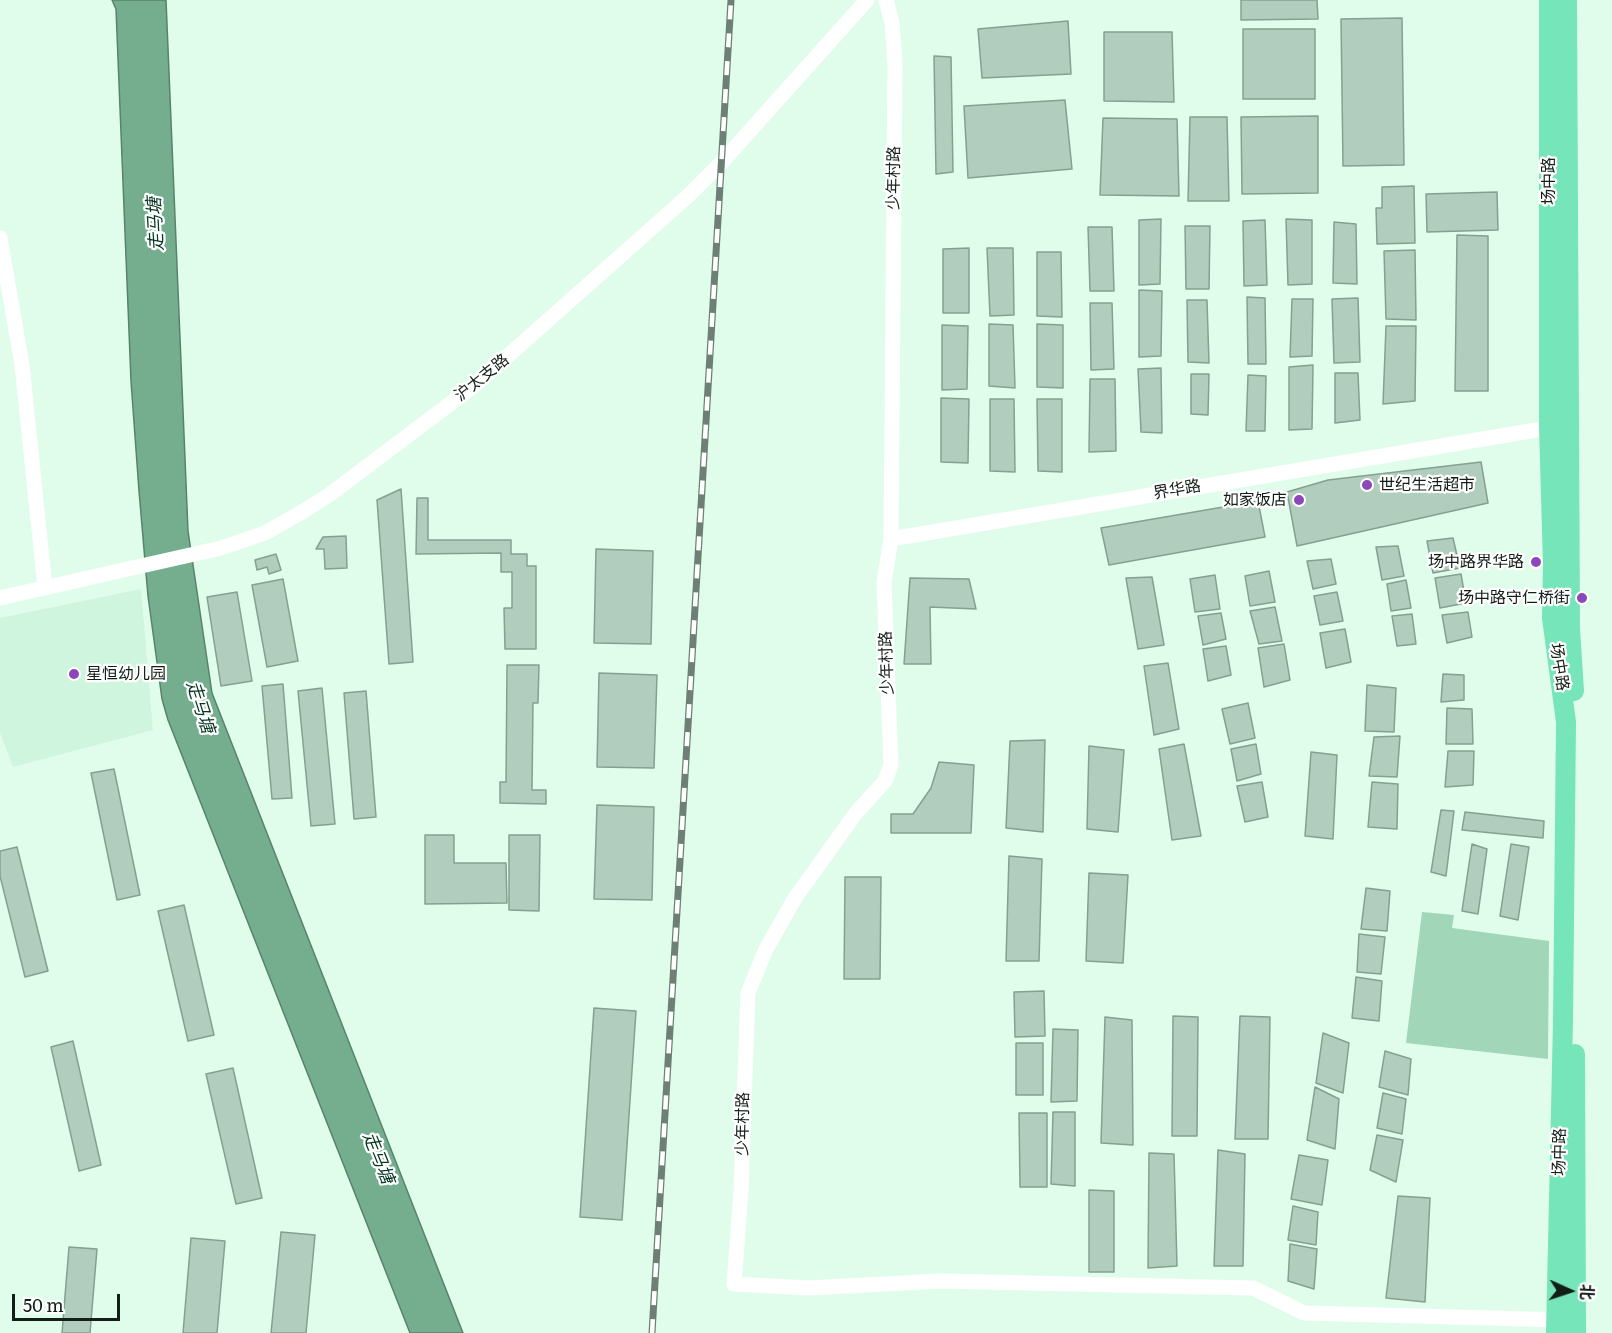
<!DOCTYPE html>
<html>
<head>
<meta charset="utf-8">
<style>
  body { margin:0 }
  #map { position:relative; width:1612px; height:1333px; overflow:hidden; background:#e0fdec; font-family:Literata,"Noto Sans SC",serif }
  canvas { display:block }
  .north { position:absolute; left:1540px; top:1261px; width:60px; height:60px; -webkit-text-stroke:4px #fff; paint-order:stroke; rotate:93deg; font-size:16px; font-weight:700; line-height:24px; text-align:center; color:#141e18 }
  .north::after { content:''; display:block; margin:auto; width:21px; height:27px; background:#141e18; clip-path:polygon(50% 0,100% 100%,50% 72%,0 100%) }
  .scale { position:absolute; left:12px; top:1294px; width:108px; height:27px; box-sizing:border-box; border:3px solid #141e18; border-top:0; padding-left:8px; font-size:18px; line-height:21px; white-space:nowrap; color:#141e18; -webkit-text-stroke:4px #fff; paint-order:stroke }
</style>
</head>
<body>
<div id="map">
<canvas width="1612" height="1333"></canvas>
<div class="north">北</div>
<div class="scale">50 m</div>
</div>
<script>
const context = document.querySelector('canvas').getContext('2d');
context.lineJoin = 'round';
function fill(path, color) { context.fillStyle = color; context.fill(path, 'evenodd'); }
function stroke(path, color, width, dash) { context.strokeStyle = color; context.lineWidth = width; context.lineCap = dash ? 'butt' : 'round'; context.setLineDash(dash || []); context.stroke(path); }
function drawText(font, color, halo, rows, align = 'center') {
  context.font = font + ' Literata,"Noto Sans SC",serif'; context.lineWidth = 4.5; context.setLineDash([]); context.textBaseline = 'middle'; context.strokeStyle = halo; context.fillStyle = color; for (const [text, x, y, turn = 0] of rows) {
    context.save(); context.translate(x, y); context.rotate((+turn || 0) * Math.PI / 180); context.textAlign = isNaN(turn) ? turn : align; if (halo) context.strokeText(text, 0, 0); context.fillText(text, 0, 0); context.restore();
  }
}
fill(new Path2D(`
  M 141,589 L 153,730 L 13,767 L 0,733 L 0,618 Z`), '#d0f5df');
fill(new Path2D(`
  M 1422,912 L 1454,915 L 1452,928 L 1549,941 L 1548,1059 L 1406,1043 Z`), '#a1d6b8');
const water = new Path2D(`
  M 112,0 L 166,0 L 188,531 L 212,693 L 463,1333 L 410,1333 L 168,720 L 162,699 L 148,596 L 139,491 L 131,381 L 116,9 Z`);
fill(water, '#75ae8e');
stroke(water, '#58836b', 1.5);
const building = new Path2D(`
  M 1241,0 L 1317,0 L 1318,19 L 1241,20 Z
  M 1402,18 L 1404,165 L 1343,166 L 1341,19 Z
  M 1068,21 L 1071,74 L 982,78 L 978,29 Z
  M 1243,29 L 1315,29 L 1315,99 L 1243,99 Z
  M 1104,32 L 1172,32 L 1174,102 L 1104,101 Z
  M 934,56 L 951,57 L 953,172 L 936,174 Z
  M 1065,100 L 1072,169 L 968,178 L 964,106 Z
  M 1318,116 L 1318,193 L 1242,194 L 1241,117 Z
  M 1190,117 L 1227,117 L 1229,201 L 1188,201 Z
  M 1103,118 L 1177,119 L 1179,196 L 1100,195 Z
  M 1414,186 L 1415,243 L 1377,244 L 1376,208 L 1382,208 L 1382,187 Z
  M 1497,192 L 1498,230 L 1427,232 L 1426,194 Z
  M 1161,219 L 1160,284 L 1139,285 L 1139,220 Z
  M 1286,219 L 1312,220 L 1312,284 L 1288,285 Z
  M 1265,220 L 1267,285 L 1244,286 L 1243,221 Z
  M 1334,222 L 1356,224 L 1357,284 L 1333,283 Z
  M 1185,226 L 1210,226 L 1209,289 L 1186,289 Z
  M 1088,227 L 1112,227 L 1114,291 L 1090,291 Z
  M 1457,235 L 1488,236 L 1488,391 L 1455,391 Z
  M 969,248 L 969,313 L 943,313 L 943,249 Z
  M 987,248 L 1013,248 L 1014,315 L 990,316 Z
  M 1415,250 L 1416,320 L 1386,319 L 1384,251 Z
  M 1037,252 L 1061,252 L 1062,317 L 1037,316 Z
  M 1139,290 L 1162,291 L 1161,356 L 1139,357 Z
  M 1247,297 L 1265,298 L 1266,364 L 1248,364 Z
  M 1358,298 L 1360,362 L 1334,363 L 1332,299 Z
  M 1292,299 L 1313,299 L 1312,356 L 1290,357 Z
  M 1187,300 L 1207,300 L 1209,363 L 1188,362 Z
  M 1090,303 L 1112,303 L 1114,369 L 1091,370 Z
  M 989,324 L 1013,325 L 1015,388 L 989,386 Z
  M 1037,324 L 1063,325 L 1063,388 L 1037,387 Z
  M 942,325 L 968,326 L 967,389 L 942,390 Z
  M 1386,326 L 1416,326 L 1415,401 L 1383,404 Z
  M 1313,365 L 1312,429 L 1289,430 L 1289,367 Z
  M 1161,368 L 1162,433 L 1141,432 L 1138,369 Z
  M 1335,373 L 1358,373 L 1360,420 L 1335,423 Z
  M 1191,374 L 1209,374 L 1208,415 L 1191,414 Z
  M 1248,375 L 1266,376 L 1265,431 L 1246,431 Z
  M 1090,379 L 1115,379 L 1116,451 L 1089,452 Z
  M 941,398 L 969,399 L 968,463 L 941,462 Z
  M 990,399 L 1014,399 L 1015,472 L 990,471 Z
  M 1037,399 L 1062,399 L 1062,472 L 1038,471 Z
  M 1481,462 L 1488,503 L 1297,546 L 1287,492 L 1328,480 Z
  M 401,489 L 413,662 L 389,664 L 377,500 Z
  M 417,498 L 428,498 L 428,540 L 511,540 L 511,554 L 527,554 L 527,566 L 536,566 L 536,649 L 505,649 L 504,608 L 512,608 L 512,572 L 501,572 L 501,553 L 416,554 Z
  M 1258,501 L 1265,537 L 1109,565 L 1101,528 Z
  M 346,536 L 347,568 L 325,569 L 324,549 L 316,549 L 323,537 Z
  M 1453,538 L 1460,568 L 1433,573 L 1427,541 Z
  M 1398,546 L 1404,576 L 1382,580 L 1376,547 Z
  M 596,549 L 653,551 L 651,644 L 594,643 Z
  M 276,554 L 281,570 L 269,574 L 267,567 L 257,570 L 255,560 Z
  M 1331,559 L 1336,584 L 1313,589 L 1307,561 Z
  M 1269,571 L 1275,602 L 1250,606 L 1245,576 Z
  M 1461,574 L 1466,603 L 1440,608 L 1435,578 Z
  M 1215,575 L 1220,609 L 1195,612 L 1190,579 Z
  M 1152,577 L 1164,645 L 1138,649 L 1126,578 Z
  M 910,578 L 969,579 L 976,609 L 930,607 L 931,664 L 904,664 Z
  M 283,579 L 298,661 L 267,667 L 252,585 Z
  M 1406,580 L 1411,608 L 1391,611 L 1387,584 Z
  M 237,592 L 252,681 L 221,686 L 207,597 Z
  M 1337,592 L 1343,621 L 1320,625 L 1314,596 Z
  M 1275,607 L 1282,641 L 1259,644 L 1250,611 Z
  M 1468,612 L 1472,637 L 1447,643 L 1442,615 Z
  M 1221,613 L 1226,639 L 1203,645 L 1198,616 Z
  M 1412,614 L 1416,644 L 1397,646 L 1392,616 Z
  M 1345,629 L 1351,662 L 1326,668 L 1320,633 Z
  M 1284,644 L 1290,680 L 1264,687 L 1258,648 Z
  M 1226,646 L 1231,675 L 1208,681 L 1203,649 Z
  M 1168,663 L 1179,729 L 1154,735 L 1144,666 Z
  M 507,665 L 539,665 L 538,703 L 533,703 L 532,790 L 546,790 L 546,804 L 500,803 L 500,782 L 506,782 Z
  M 599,673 L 657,675 L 654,768 L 597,767 Z
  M 1443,674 L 1464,675 L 1464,700 L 1441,702 Z
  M 283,684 L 292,798 L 272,799 L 262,686 Z
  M 1367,685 L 1396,688 L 1394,732 L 1365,731 Z
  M 322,688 L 335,824 L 311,826 L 298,691 Z
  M 366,691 L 376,817 L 354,819 L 344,693 Z
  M 1248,703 L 1255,738 L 1230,744 L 1222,709 Z
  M 1447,708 L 1472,709 L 1473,744 L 1446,744 Z
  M 1400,736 L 1397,777 L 1369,776 L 1374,737 Z
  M 1045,740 L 1043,832 L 1006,828 L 1010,741 Z
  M 1184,744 L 1201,836 L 1172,840 L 1159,749 Z
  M 1256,744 L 1261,774 L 1237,781 L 1231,749 Z
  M 1089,746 L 1124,750 L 1118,832 L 1087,829 Z
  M 1448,751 L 1474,751 L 1473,785 L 1445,787 Z
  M 1311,752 L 1337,755 L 1333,839 L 1305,836 Z
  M 939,762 L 974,765 L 971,833 L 891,833 L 891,814 L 913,814 L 931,788 Z
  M 114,769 L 140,895 L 117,900 L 91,773 Z
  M 1262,782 L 1268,817 L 1245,822 L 1237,786 Z
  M 1372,782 L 1398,784 L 1397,829 L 1368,827 Z
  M 597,805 L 654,807 L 652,900 L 594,899 Z
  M 1441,810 L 1454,811 L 1446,876 L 1431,872 Z
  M 1465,812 L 1544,821 L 1543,838 L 1462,830 Z
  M 425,835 L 454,835 L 454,863 L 506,863 L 507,903 L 425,904 Z
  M 509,835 L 540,835 L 539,911 L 509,910 Z
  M 1472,844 L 1487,849 L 1478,914 L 1462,911 Z
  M 1511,844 L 1529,847 L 1518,920 L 1500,916 Z
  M 17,847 L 48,971 L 25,977 L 0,876 L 0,851 Z
  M 1009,856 L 1042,859 L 1039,961 L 1006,961 Z
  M 1089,873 L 1128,875 L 1123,963 L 1086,961 Z
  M 845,877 L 881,877 L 880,979 L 844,979 Z
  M 1366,888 L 1390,891 L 1387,931 L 1361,929 Z
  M 184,905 L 214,1035 L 188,1041 L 158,911 Z
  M 1359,934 L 1385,937 L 1381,974 L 1357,972 Z
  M 1356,977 L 1382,981 L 1379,1021 L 1352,1018 Z
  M 1044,991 L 1045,1036 L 1015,1037 L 1014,992 Z
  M 594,1008 L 636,1011 L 622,1220 L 580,1217 Z
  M 1173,1016 L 1198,1017 L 1197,1136 L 1172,1136 Z
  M 1240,1016 L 1270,1017 L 1268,1139 L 1235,1139 Z
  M 1105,1017 L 1132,1020 L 1133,1145 L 1101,1143 Z
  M 1053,1029 L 1078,1030 L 1077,1101 L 1051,1102 Z
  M 1323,1033 L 1349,1043 L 1343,1093 L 1316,1083 Z
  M 73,1041 L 101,1165 L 79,1171 L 51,1047 Z
  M 1016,1043 L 1043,1043 L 1043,1095 L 1016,1095 Z
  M 1385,1051 L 1411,1059 L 1408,1095 L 1379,1087 Z
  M 233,1068 L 262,1198 L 236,1204 L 206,1074 Z
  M 1315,1087 L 1339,1099 L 1335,1149 L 1307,1140 Z
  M 1383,1093 L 1406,1099 L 1402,1134 L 1377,1128 Z
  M 1053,1112 L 1075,1112 L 1075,1186 L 1051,1184 Z
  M 1019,1113 L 1047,1113 L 1047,1187 L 1020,1187 Z
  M 1377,1135 L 1403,1140 L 1396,1182 L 1370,1170 Z
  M 1218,1150 L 1245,1154 L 1243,1266 L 1214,1266 Z
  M 1149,1153 L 1174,1154 L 1177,1266 L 1148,1268 Z
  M 1299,1155 L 1328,1160 L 1322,1205 L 1291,1199 Z
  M 1089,1190 L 1114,1191 L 1114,1272 L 1089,1272 Z
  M 1398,1196 L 1430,1198 L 1425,1302 L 1386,1298 Z
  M 1293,1206 L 1318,1212 L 1316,1245 L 1288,1240 Z
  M 281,1232 L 315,1235 L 306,1333 L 271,1333 Z
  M 191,1238 L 225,1241 L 217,1333 L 183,1333 Z
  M 1290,1244 L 1317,1249 L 1314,1289 L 1288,1281 Z
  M 69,1247 L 97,1249 L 90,1333 L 62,1333 Z`);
fill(building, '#b1cdbd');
stroke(building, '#85a090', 1.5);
stroke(new Path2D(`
  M 886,0 L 892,23 L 895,62 L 891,539 L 884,582 L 891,765 L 885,781 L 856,813 L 795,898 L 766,949 L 748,993 L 741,1191 L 734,1284 L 809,1288 L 940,1281 L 1253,1288 L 1304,1313 L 1566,1320
  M 0,238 L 22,365 L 45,588
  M 891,539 L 1560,426
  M 0,598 L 221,548 L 265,533 L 302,512 L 329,495 L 475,385 L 688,196 L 722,162 L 867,0`), '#fff', 15);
stroke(new Path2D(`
  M 1549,0 L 1549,427 L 1553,565 L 1552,618 L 1566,722 L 1563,1021 L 1556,1333
  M 1567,0 L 1570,629 L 1574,691
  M 1575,1054 L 1576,1333`), '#76e5b9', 20);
const rail = new Path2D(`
  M 652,1333 L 731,0`);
stroke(rail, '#6e8075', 7);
stroke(rail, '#fff', 4.5, [14]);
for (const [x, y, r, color] of [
  [1367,485,6,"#8c47bb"],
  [1299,500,6,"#8c47bb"],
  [1536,562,6,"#8c47bb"],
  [1582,598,6,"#8c47bb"],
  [74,674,6,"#8c47bb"]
]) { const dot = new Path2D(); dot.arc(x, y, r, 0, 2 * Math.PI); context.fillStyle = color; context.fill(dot); stroke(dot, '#fff', 2); }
drawText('16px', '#141e18', '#fff', [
  ["少年村路",894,178,-89],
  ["场中路",1549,181,-90],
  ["沪太支路",482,378,-39],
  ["界华路",1177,490,-10],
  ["少年村路",887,663,-92],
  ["场中路",1559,667,81],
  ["少年村路",743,1124,-89],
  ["场中路",1560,1152,-89]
]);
drawText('16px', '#141e18', '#fff', [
  ["世纪生活超市",1379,485,"left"],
  ["如家饭店",1287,500],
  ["场中路界华路",1524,562],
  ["场中路守仁桥街",1570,598],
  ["星恒幼儿园",86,674,"left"]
], 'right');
drawText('italic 18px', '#063722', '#fff', [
  ["走马塘",156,224,-93],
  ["走马塘",200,707,72],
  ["走马塘",378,1158,68]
]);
</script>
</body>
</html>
